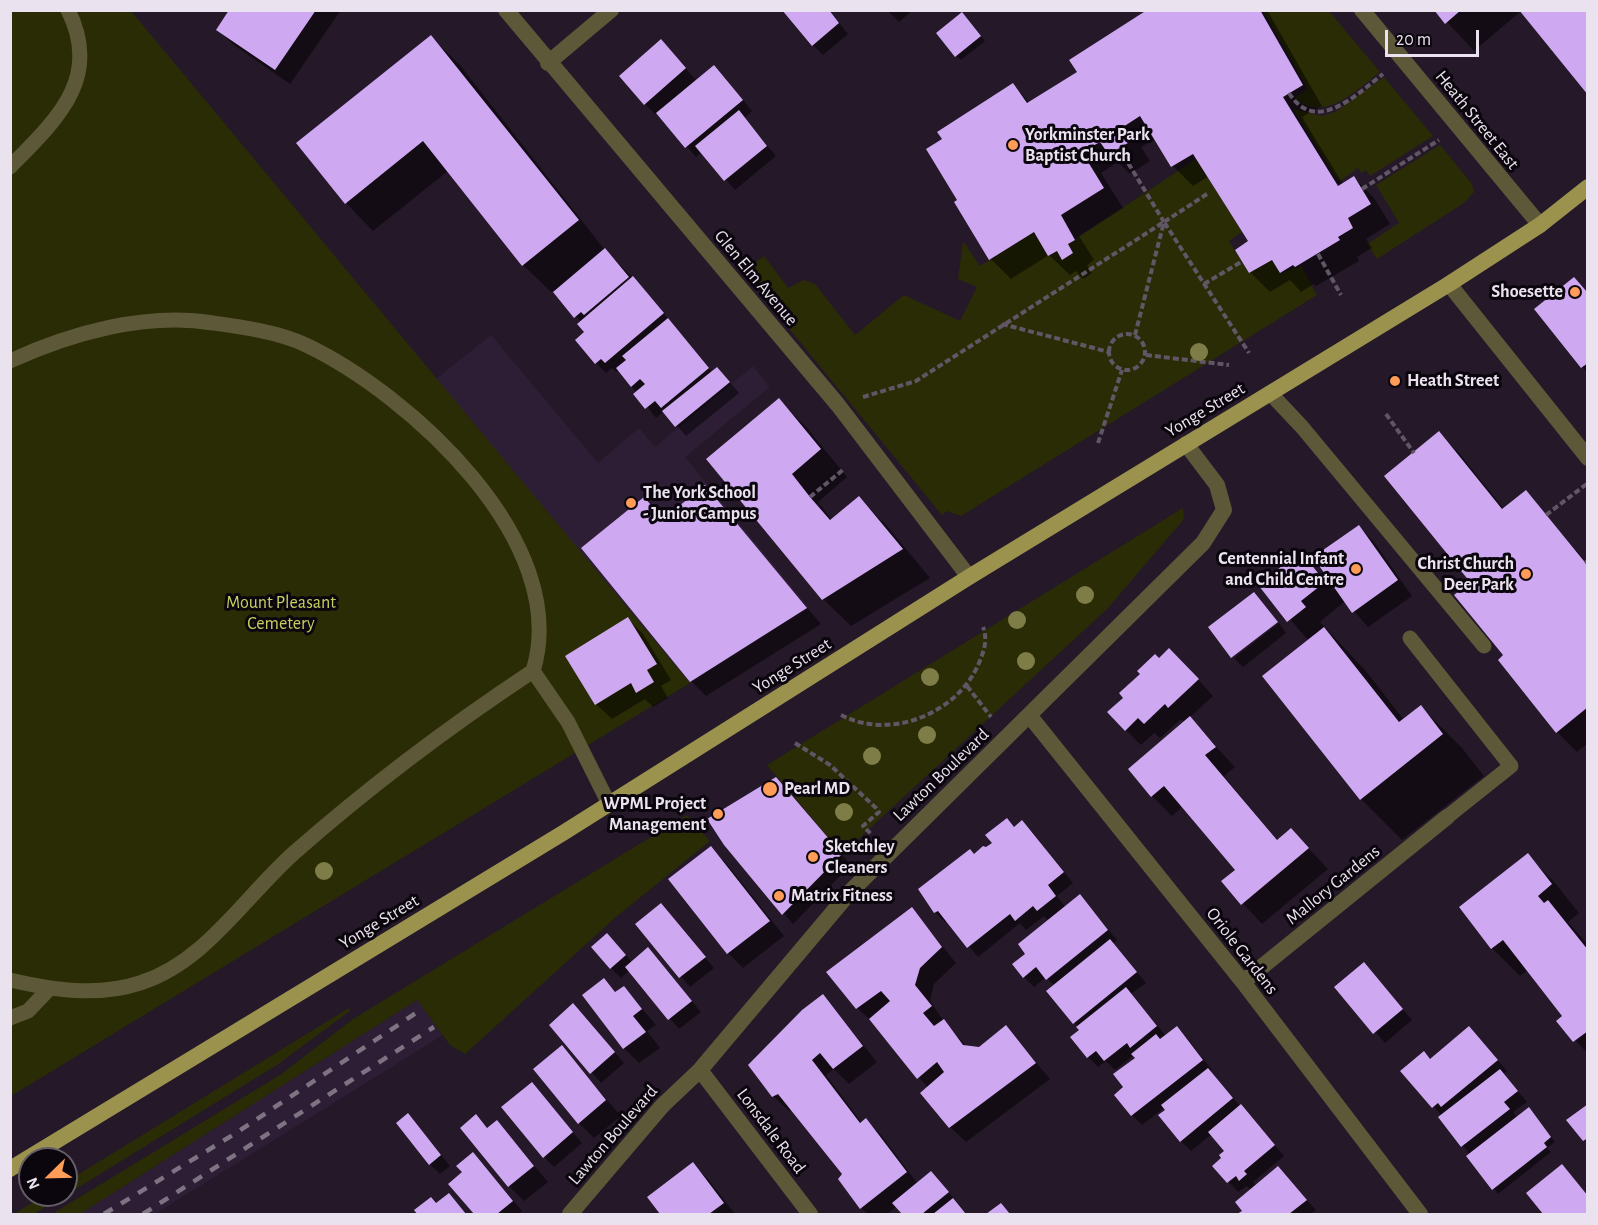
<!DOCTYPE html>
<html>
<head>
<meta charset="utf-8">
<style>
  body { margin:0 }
  #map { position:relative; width:1598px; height:1225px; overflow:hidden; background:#241829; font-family:"Alegreya Sans",sans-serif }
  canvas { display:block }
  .frame { position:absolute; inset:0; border:12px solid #eae2ee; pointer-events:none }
  .north { position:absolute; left:18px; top:1147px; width:60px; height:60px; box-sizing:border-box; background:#0b060d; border:2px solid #645e67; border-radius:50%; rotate:247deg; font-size:16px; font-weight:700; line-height:24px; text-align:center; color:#eae2ee }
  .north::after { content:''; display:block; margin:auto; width:21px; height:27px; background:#fe9c58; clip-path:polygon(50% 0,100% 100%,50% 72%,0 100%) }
  .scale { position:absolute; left:1385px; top:30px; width:94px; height:27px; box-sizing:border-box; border:3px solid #eae2ee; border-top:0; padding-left:8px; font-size:18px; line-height:21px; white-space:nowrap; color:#eae2ee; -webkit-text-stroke:4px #0b060d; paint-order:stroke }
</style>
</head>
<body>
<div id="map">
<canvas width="1598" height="1225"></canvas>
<div class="frame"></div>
<div class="north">N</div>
<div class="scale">20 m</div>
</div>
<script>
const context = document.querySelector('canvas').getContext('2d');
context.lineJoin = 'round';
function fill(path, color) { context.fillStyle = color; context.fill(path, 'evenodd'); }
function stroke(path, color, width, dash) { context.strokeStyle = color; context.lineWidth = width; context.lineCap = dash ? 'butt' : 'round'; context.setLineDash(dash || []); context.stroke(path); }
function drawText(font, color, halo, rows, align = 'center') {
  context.font = font + ' "Alegreya Sans",sans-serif'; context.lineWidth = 6; context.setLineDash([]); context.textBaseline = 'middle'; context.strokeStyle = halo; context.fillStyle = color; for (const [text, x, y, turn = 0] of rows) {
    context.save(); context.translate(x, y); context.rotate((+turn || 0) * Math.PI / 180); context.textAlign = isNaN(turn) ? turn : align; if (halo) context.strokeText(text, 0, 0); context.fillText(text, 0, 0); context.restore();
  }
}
fill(new Path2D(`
  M 491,335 L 598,463 L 639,428 L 655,447 L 753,366 L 770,387 L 685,457 L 809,608 L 690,683 L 436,379 Z
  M 417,1000 L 443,1035 L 155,1214 L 80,1214 Z`), '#2e1e35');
fill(new Path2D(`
  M 11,11 L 131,11 L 690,683 L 11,1096 Z
  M 1263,11 L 1329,11 L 1380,72 C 1357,90 1324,124 1295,98 L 1308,89 Z
  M 1384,77 L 1433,136 L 1370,176 L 1366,170 L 1361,173 L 1358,168 L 1339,182 L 1293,109 L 1322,116 L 1335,112 Z
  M 1440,145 L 1472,184 L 1474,192 L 1464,203 L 1377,259 L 1367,244 L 1399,223 L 1376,185 Z
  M 1196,159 L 1242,232 L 1229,241 L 1249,273 L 1272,260 L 1280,274 L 1301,266 L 1317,295 L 961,516 L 947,511 L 942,515 L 745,275 L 753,264 L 764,256 L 788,288 L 804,280 L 815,284 L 855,335 L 904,295 L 960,321 L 977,287 L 958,279 L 963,241 L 980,266 L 1034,232 L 1048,256 L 1057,251 L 1062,260 L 1073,253 L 1068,244 Z
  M 1183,508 L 1184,519 L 1108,608 L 842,854 L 767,765 Z
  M 687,815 L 710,841 L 616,917 L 465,1054 L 450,1045 L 417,1000 L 80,1214 L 52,1214 L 280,1075 L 353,1019 Z
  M 349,1008 L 350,1011 L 277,1065 L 66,1195 L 66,1182 Z
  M 45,1195 L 65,1195 L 34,1214 L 14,1214 Z`), '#2a2c05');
fill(new Path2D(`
  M 231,10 L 341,10 L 290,84 L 234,45 L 218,30 Z
  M 829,10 L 848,34 L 823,55 L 813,45 Z
  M 887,10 L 913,10 L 899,22 Z
  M 1150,10 L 1267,10 L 1322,106 L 1302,117 L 1343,184 L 1354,178 L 1374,198 L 1390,224 L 1366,239 L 1372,248 L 1357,257 L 1359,261 L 1316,286 L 1314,284 L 1301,292 L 1290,280 L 1270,292 L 1250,272 L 1237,250 L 1250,242 L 1209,176 L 1193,186 L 1173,166 L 1155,139 L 1141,147 L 1150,161 L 1130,174 L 1118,162 L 1101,173 L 1123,208 L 1079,236 L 1094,260 L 1087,265 L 1092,273 L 1083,279 L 1076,271 L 1070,275 L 1049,255 L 1011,279 L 991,259 L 959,200 L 944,140 L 1013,85 L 1030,103 L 1079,73 Z
  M 1436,10 L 1588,10 L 1521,11 L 1474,51 Z
  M 966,19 L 985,41 L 961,60 L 956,56 Z
  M 431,37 L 459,64 L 604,249 L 643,288 L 712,372 L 727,379 L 739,393 L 686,436 L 664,411 L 656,418 L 619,370 L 616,372 L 612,368 L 606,373 L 596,363 L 587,332 L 581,322 L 553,291 L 551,292 L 523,265 L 448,171 L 373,231 L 346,203 Z
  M 661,41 L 697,81 L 714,67 L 724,77 L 752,111 L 744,118 L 776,156 L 735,190 L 702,152 L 696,157 L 657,112 L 655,114 L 645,104 Z
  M 1574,279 L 1588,292 L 1588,373 L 1582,367 Z
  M 779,400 L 807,428 L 847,477 L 818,502 L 832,520 L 859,498 L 886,525 L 930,578 L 851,626 L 823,599 L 708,459 Z
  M 1439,433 L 1459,453 L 1504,509 L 1525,492 L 1588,564 L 1588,743 L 1577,752 L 1557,732 L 1500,660 L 1505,655 Z
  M 705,487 L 821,624 L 706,696 L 691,681 L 644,499 L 664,520 Z
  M 1359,527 L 1374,542 L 1412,596 L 1368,627 L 1345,601 L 1320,622 L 1365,670 L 1404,720 L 1421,707 L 1462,748 L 1484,776 L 1402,840 L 1361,799 L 1309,641 L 1261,586 L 1300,552 L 1334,590 Z
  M 628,619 L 643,634 L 671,680 L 661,686 L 668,698 L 653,707 L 645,699 L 612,719 L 596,704 L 567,657 Z
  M 1279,623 L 1286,633 L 1243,667 L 1234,658 Z
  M 1159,660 L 1185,665 L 1213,696 L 1189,718 L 1235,767 L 1224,776 L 1278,841 L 1291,830 L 1328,869 L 1262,924 L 1223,882 L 1237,870 L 1183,806 L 1172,816 L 1152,796 L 1185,723 L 1181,719 L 1160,738 L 1154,733 L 1141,745 L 1126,730 Z
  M 785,789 L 851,865 L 793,924 L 725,845 Z
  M 1007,820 L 1015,828 L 1032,832 L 1073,883 L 1057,896 L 1066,908 L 1080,896 L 1117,940 L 1113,944 L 1146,983 L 1131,994 L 1166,1036 L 1177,1028 L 1187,1038 L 1212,1070 L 1210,1072 L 1284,1156 L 1253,1182 L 1257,1186 L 1278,1168 L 1316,1210 L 1311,1214 L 1240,1214 L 1244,1211 L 1251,1190 L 1247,1186 L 1238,1192 L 1214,1166 L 1223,1159 L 1226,1151 L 1212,1134 L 1191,1151 L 1181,1141 L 1165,1107 L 1142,1125 L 1132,1115 L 1126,1088 L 1137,1058 L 1134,1055 L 1115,1070 L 1106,1061 L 1098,1067 L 1088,1057 L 1081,1030 L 1048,991 L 1054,986 L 1046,977 L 1034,987 L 1024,977 L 1028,954 L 1049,921 L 1044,916 L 1026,930 L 1020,923 L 978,957 L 948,921 L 945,922 L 935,912 L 975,855 L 994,844 Z
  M 711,848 L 726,863 L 784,936 L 743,968 L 728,953 Z
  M 1527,855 L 1555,883 L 1579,913 L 1568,922 L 1588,945 L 1588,1054 L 1558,1021 L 1564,1016 L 1528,970 L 1520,976 L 1492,948 Z
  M 661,905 L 714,968 L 690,987 L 637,924 Z
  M 912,909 L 956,963 L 934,984 L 930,1001 L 945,1023 L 967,1047 L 979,1048 L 1006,1027 L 1050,1079 L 966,1142 L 950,1127 L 928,1088 L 873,1022 L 857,1008 Z
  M 617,945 L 632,962 L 648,949 L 701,1012 L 679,1029 L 630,970 L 621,978 L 611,968 Z
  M 1373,975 L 1412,1020 L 1385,1043 L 1336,987 Z
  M 604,980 L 617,993 L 624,988 L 656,1025 L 647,1031 L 660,1048 L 639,1063 L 624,1048 Z
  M 823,996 L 877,1062 L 849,1084 L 834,1069 L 826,1075 L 862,1123 L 866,1120 L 881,1135 L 918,1184 L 941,1183 L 967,1214 L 904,1214 L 897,1206 L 887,1214 L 868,1214 L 861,1208 L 844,1174 L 792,1109 L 789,1111 L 773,1096 Z
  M 583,1015 L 624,1063 L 601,1083 L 551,1025 Z
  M 1479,1038 L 1507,1071 L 1503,1074 L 1527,1102 L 1513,1112 L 1517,1118 L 1533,1114 L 1555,1142 L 1547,1148 L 1551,1152 L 1498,1194 L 1442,1116 L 1402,1071 Z
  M 561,1047 L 621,1116 L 594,1138 L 579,1123 Z
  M 532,1084 L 582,1143 L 554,1167 L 544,1157 Z
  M 408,1115 L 450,1166 L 440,1174 L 430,1164 Z
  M 476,1117 L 489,1129 L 497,1122 L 548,1182 L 524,1201 L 509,1186 Z
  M 482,1164 L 522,1211 L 519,1214 L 476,1214 L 450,1184 Z
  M 693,1164 L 708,1179 L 735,1214 L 662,1214 L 649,1198 Z
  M 1528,1193 L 1588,1197 L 1588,1214 L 1545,1214 Z
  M 449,1195 L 466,1214 L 419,1214 L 416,1211 L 437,1204 Z`), '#0007');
fill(new Path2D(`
  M 229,10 L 316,10 L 275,70 L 216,30 Z
  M 782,10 L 829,10 L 839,23 L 812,46 Z
  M 1147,10 L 1260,10 L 1303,85 L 1283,97 L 1338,186 L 1354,176 L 1371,204 L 1348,218 L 1353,228 L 1338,237 L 1340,240 L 1295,267 L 1293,265 L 1280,273 L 1272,260 L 1249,273 L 1235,250 L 1248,241 L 1193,154 L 1171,167 L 1140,116 L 1123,127 L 1131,141 L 1109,155 L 1100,142 L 1082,152 L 1104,188 L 1061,215 L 1075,240 L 1068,244 L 1073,253 L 1062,260 L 1057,251 L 1048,256 L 1034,232 L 989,260 L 954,202 L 957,200 L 926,149 L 942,139 L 937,132 L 1013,83 L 1027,103 L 1077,72 L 1069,60 Z
  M 1434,10 L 1461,10 L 1445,24 Z
  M 1519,10 L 1588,10 L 1588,95 Z
  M 962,12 L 981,36 L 955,57 L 936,33 Z
  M 431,35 L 579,220 L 522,266 L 423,141 L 345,204 L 296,143 Z
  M 661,39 L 686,68 L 644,105 L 619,76 Z
  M 714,65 L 743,100 L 685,148 L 656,113 Z
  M 739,110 L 767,146 L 724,181 L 695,146 Z
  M 605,248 L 629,277 L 584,315 L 581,312 L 574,318 L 553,292 Z
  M 633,276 L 664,313 L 605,363 L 601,359 L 595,364 L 575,340 L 584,332 L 577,324 Z
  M 1574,277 L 1588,293 L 1588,363 L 1581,368 L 1534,309 Z
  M 668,318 L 709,368 L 661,408 L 655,401 L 645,409 L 633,394 L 645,384 L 640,379 L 631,387 L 616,368 L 626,360 L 622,356 Z
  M 717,367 L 730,382 L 675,427 L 662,411 Z
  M 779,398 L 821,449 L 792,474 L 810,497 L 830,520 L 859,496 L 903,549 L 822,600 L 706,459 Z
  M 1439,431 L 1502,509 L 1526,490 L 1588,566 L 1588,707 L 1556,733 L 1498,660 L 1503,655 L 1454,595 L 1470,582 L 1384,476 Z
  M 705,485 L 807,608 L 690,682 L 581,548 L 644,497 L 663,519 Z
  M 1359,525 L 1398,580 L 1352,613 L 1313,557 Z
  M 1300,550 L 1325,582 L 1301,601 L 1306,607 L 1287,622 L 1259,586 Z
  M 1254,592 L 1278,622 L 1231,658 L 1208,627 Z
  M 628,617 L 657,664 L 647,670 L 654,682 L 636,693 L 631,683 L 595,705 L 565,656 Z
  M 1324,627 L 1399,722 L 1421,705 L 1443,734 L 1360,800 L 1262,676 Z
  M 1169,648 L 1199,679 L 1168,708 L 1165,704 L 1144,724 L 1138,718 L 1125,731 L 1107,712 L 1123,698 L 1119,693 L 1140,674 L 1137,671 L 1155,654 L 1159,658 Z
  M 1190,716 L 1216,747 L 1205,755 L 1277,840 L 1291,828 L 1309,848 L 1241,905 L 1221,881 L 1235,870 L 1164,786 L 1151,797 L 1128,769 Z
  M 776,777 L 842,854 L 782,915 L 724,845 L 707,819 Z
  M 1007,818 L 1014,827 L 1022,820 L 1064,872 L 1048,885 L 1056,896 L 1037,911 L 1033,906 L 1015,921 L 1010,914 L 967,948 L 938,911 L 934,913 L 918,889 L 970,849 L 974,854 L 983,846 L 986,847 L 992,843 L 985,835 Z
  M 711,846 L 770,921 L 727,954 L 668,879 Z
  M 1528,853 L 1552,884 L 1538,896 L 1544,903 L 1548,900 L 1588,950 L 1588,1031 L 1573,1042 L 1556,1021 L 1562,1016 L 1503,940 L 1491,949 L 1459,907 Z
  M 1080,894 L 1108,930 L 1046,980 L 1036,967 L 1023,978 L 1012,964 L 1025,954 L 1018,944 Z
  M 661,903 L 706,957 L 679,978 L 635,924 Z
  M 912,907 L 942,947 L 920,968 L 915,985 L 932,1006 L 923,1013 L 934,1026 L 944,1019 L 963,1045 L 979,1047 L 1006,1025 L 1036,1063 L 949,1128 L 920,1093 L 944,1072 L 937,1062 L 917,1079 L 869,1019 L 890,1001 L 881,991 L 856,1009 L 826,972 Z
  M 607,933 L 626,955 L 610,969 L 591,947 Z
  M 1110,939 L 1137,972 L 1073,1024 L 1046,991 Z
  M 648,947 L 692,1001 L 668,1020 L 625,967 Z
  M 1364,962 L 1403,1009 L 1373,1034 L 1334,987 Z
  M 604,978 L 615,992 L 624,986 L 642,1009 L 633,1016 L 646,1032 L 623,1049 L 582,995 Z
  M 1126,987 L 1157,1026 L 1130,1048 L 1127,1043 L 1104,1061 L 1096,1051 L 1087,1058 L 1070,1037 L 1079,1030 L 1076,1027 Z
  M 823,994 L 863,1046 L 833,1069 L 820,1053 L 812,1060 L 860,1123 L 866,1118 L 907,1172 L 860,1209 L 838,1179 L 842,1174 L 778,1094 L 772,1097 L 748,1065 L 802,1010 Z
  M 573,1003 L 615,1052 L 590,1074 L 549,1025 Z
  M 1177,1026 L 1203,1060 L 1131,1116 L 1114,1095 L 1123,1087 L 1113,1074 L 1135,1058 L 1131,1054 L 1156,1034 L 1160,1039 Z
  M 1469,1026 L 1498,1060 L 1441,1107 L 1438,1103 L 1432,1108 L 1400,1071 L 1424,1051 L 1430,1059 Z
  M 562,1045 L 606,1100 L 578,1124 L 533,1069 Z
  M 1208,1068 L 1233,1098 L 1180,1142 L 1158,1115 L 1165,1110 L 1161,1105 Z
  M 1500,1069 L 1518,1091 L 1504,1102 L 1510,1109 L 1461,1147 L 1438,1117 Z
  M 532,1082 L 573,1132 L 543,1158 L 501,1107 Z
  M 1241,1104 L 1275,1145 L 1244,1171 L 1247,1174 L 1239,1181 L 1236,1176 L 1227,1183 L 1212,1166 L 1221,1158 L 1219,1155 L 1224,1151 L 1208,1132 Z
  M 1588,1104 L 1588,1138 L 1583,1141 L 1566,1120 Z
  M 1529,1107 L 1551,1137 L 1544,1143 L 1547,1147 L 1492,1190 L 1466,1156 Z
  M 408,1113 L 441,1155 L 429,1165 L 396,1123 Z
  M 476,1114 L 487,1128 L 497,1120 L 534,1166 L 508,1187 L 460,1128 Z
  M 473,1152 L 513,1201 L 497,1214 L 474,1214 L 448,1184 L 462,1172 L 456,1166 Z
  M 693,1162 L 724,1203 L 709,1214 L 660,1214 L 647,1197 Z
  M 1562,1164 L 1588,1196 L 1588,1214 L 1543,1214 L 1526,1193 Z
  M 1278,1166 L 1307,1200 L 1289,1214 L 1237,1214 L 1242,1211 L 1235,1202 Z
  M 931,1171 L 949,1192 L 922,1214 L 902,1214 L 892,1203 Z
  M 449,1193 L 466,1214 L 417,1214 L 414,1210 L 431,1197 L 436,1203 Z
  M 953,1198 L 966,1214 L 933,1214 Z
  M 1001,1203 L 1010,1214 L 986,1214 Z`), '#cea8f0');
stroke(new Path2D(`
  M 1289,93 C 1316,136 1357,94 1383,74
  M 1119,148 L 1164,222
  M 1362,189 L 1439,140
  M 1318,254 L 1341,295
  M 1204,284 L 1241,262
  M 1002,324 L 1109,352
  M1109 352a18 18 0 1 1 36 0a18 18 0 1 1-36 0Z
  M 1135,335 L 1164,222 L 1207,194
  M 1146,355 L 1229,365
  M 863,397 L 916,381 L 1164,222 L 1249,353
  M 1386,414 L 1414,453
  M 1098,443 L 1122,370
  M 810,497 L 844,469
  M 1546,515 L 1588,483
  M 1585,563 L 1588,561
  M 967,686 L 991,717
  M 841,715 C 891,741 958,713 979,663 C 984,651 988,640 983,627
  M 795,743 L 830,765 L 876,808 L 879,812 L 863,826 L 872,835`), '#615666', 4, [6, 3]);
stroke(new Path2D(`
  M 10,167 C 55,121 103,79 68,10
  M 10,361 C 71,333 146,312 213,323 C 242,327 279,332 306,345 C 409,394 573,542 533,671
  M 1270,393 L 1302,427 L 1484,646
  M 1410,638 L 1511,766 L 1447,817
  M 10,980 C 53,990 97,997 140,983 C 206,962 245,896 295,852 C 370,786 450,726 533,671 L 568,722 L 609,804
  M 10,1018 L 28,1011 L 49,989`), '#5c5838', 15);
stroke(new Path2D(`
  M 506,10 L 838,405 L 969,577
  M 1362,10 L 1540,225
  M 548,63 L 611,10
  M 1449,284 L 1588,458
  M 1029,715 L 1243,982 L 1420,1214
  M 1243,982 L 1447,817
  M 700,1070 L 810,1214
  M 570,1214 L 662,1106 L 700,1070 L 850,892 L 1203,543 L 1224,510 L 1217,485 L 1186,444`), '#5c5838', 16);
stroke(new Path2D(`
  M 10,1169 L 563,833 L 969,577 L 1449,284 L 1540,225 L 1588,187`), '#9a924d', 16);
stroke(new Path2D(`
  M 104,1214 L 236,1133 L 422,1009
  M 143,1214 L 434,1027`), '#7e7382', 4.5, [10, 10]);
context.fillStyle = '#7e7d47';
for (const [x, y] of [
  [1199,352],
  [1085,595],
  [1017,620],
  [1026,661],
  [930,677],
  [927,735],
  [872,756],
  [844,812],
  [324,871]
]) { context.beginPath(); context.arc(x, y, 9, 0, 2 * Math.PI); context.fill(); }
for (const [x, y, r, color] of [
  [1013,145,6,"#fe9c58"],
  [1575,292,6,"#fe9c58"],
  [1395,381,6,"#fe9c58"],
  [631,503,6,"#fe9c58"],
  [1356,569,6,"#fe9c58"],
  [1526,574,6,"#fe9c58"],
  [770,789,8,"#fe9c58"],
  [718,814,6,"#fe9c58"],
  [813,857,6,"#fe9c58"],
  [779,896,6,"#fe9c58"]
]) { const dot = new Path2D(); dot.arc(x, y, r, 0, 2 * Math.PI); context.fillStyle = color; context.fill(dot); stroke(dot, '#0b060d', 2); }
drawText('18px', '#eae2ee', '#0b060d', [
  ["Heath Street East",1477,120,51],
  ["Glen Elm Avenue",756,278,50],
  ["Yonge Street",1205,410,-31],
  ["Yonge Street",792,666,-32],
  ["Lawton Boulevard",941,775,-44],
  ["Mallory Gardens",1333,885,-39],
  ["Yonge Street",379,922,-31],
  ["Oriole Gardens",1242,951,52],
  ["Lonsdale Road",771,1131,53],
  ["Lawton Boulevard",613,1135,-49]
]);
drawText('bold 18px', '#eae2ee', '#0b060d', [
  ["Yorkminster Park",1025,135],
  ["Baptist Church",1025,156],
  ["Shoesette",1563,292,"right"],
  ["Heath Street",1407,381],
  ["The York School",643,493],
  ["- Junior Campus",643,514],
  ["Centennial Infant",1344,559,"right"],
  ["and Child Centre",1344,580,"right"],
  ["Christ Church",1514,564,"right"],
  ["Deer Park",1514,585,"right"],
  ["Pearl MD",784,789],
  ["WPML Project",706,804,"right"],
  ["Management",706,825,"right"],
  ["Sketchley",825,847],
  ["Cleaners",825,868],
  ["Matrix Fitness",791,896]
], 'left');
drawText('18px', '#c8d05f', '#0b060d', [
  ["Mount Pleasant",281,603],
  ["Cemetery",281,624]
]);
</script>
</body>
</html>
